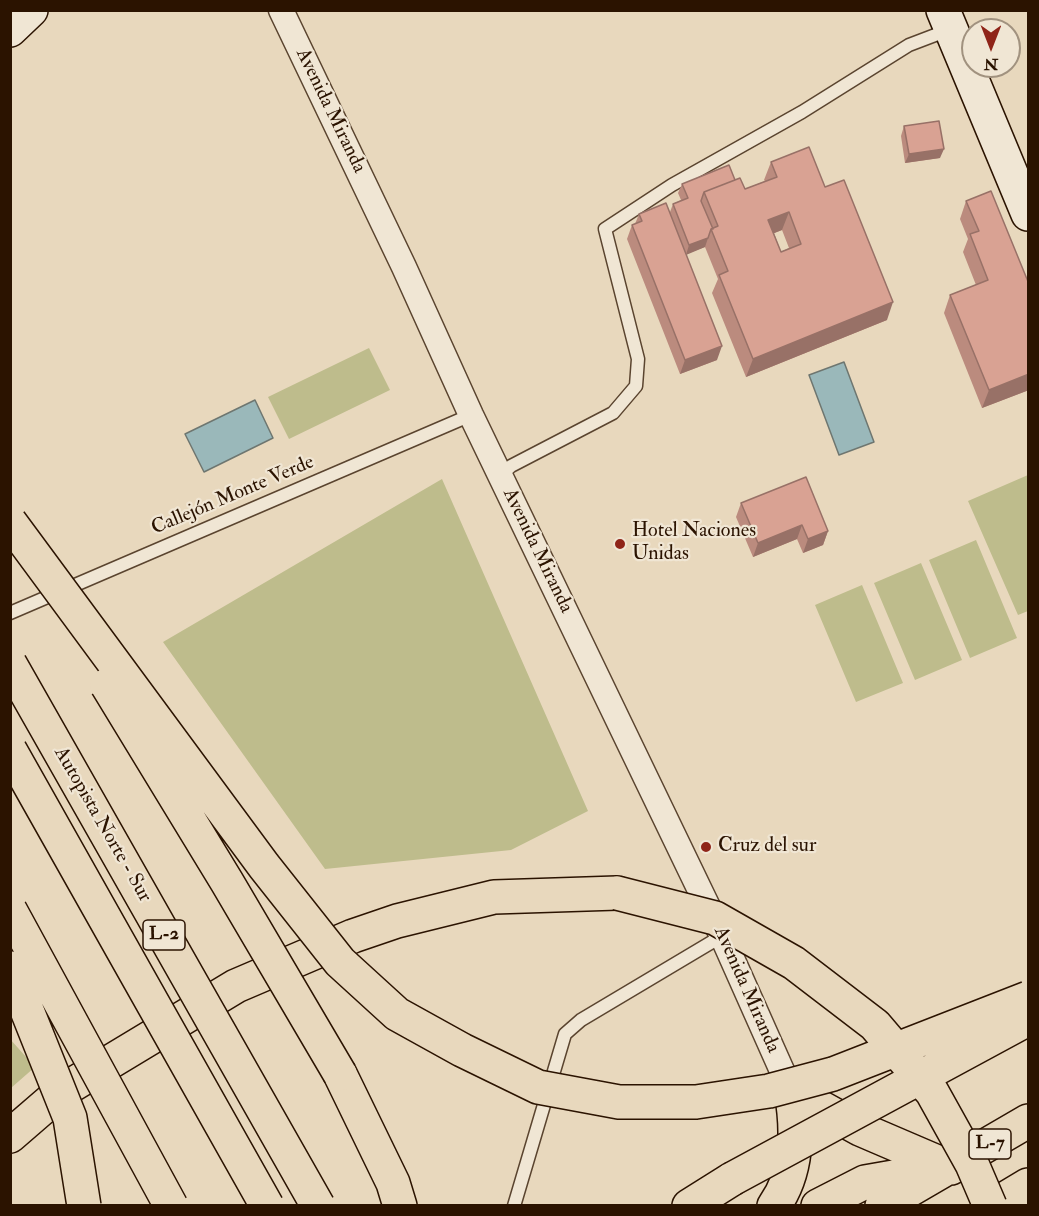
<!DOCTYPE html>
<html>
<head>
<meta charset="utf-8">
<style>
  body { margin:0 }
  #map { position:relative; width:1039px; height:1216px; overflow:hidden; background:#e8d8bd; font-family:"IM FELL Double Pica",serif }
  canvas { display:block }
  .frame { position:absolute; inset:0; border:12px solid #2b1300; pointer-events:none }
  .north { position:absolute; left:961px; top:18px; width:60px; height:60px; box-sizing:border-box; background:#f0e6d4; border:2px solid #a1927f; border-radius:50%; rotate:180deg; font-size:16px; font-weight:700; line-height:24px; text-align:center; color:#2b1300 }
  .north::after { content:''; display:block; margin:auto; width:21px; height:27px; background:#8f2418; clip-path:polygon(50% 0,100% 100%,50% 72%,0 100%) }
</style>
</head>
<body>
<div id="map">
<canvas width="1039" height="1216"></canvas>
<div class="frame"></div>
<div class="north">N</div>
</div>
<script>
const context = document.querySelector('canvas').getContext('2d');
context.lineJoin = 'round';
function fill(path, color) { context.fillStyle = color; context.fill(path, 'evenodd'); }
function stroke(path, color, width, dash) { context.strokeStyle = color; context.lineWidth = width; context.lineCap = dash ? 'butt' : 'round'; context.setLineDash(dash || []); context.stroke(path); }
function drawText(font, color, halo, rows, align = 'center') {
  context.font = font + ' "IM FELL Double Pica",serif'; context.lineWidth = 4.5; context.setLineDash([]); context.textBaseline = 'middle'; context.strokeStyle = halo; context.fillStyle = color; for (const [text, x, y, turn = 0] of rows) {
    context.save(); context.translate(x, y); context.rotate((+turn || 0) * Math.PI / 180); context.textAlign = isNaN(turn) ? turn : align; if (halo) context.strokeText(text, 0, 0); context.fillText(text, 0, 0); context.restore();
  }
}
fill(new Path2D(`
  M 369,348 L 390,390 L 289,439 L 268,397 Z
  M 1028,475 L 1028,611 L 1018,615 L 968,501 Z
  M 442,479 L 588,811 L 511,850 L 325,869 L 163,642 Z
  M 976,540 L 1017,638 L 970,658 L 929,560 Z
  M 921,563 L 962,660 L 915,680 L 874,583 Z
  M 862,585 L 903,683 L 856,702 L 815,605 Z
  M 10,1039 L 35,1067 L 11,1088 L 10,1088 Z`), '#bebc8c');
const water = new Path2D(`
  M 844,362 L 874,442 L 839,455 L 809,375 Z
  M 255,400 L 273,438 L 204,472 L 185,434 Z`);
fill(water, '#9ab8ba');
stroke(water, '#6e7670', 1.5);
const lane = new Path2D(`
  M 501,475 L 511,466 L 613,413 L 636,386 L 638,359 L 605,229 L 672,185 L 802,112 L 909,45 L 951,29
  M 10,613 L 471,415
  M 514,1206 L 565,1034 L 581,1020 L 722,936`);
const street = new Path2D(`
  M 281,10 L 404,267 L 471,415 L 722,936 L 791,1091`);
const secondary = new Path2D(`
  M 943,10 L 1028,214
  M 10,30 L 31,10`);
const highway = new Path2D(`
  M 340,1074 L 393,1183 L 400,1206
  M 791,1091 L 860,1129 L 951,1168
  M 10,1136 L 62,1091 L 236,986 L 353,936 L 397,921 L 494,897 L 617,893
  M 689,1206 L 732,1179
  M 774,1206 C 798,1172 798,1131 791,1091
  M 818,1206 L 865,1182 L 928,1171
  M 882,1206 L 1028,1121
  M 993,1206 L 1028,1185`);
stroke(lane, '#5a442f', 15);
stroke(street, '#5a442f', 27);
stroke(secondary, '#2b1300', 36);
stroke(highway, '#2b1300', 36);
stroke(lane, '#f0e6d4', 12);
stroke(street, '#f0e6d4', 24);
stroke(secondary, '#f0e6d4', 33);
stroke(highway, '#e8d8bd', 33);
const highwayBridge = new Path2D(`
  M 10,522 L 264,866 L 340,962 L 397,1014 L 462,1050 L 538,1087 L 619,1102 L 696,1102 L 769,1091 L 833,1074 L 1028,998
  M 10,664 L 318,1206
  M 107,685 L 227,882 L 340,1074
  M 10,750 L 267,1206
  M 617,893 L 715,918 L 794,963 L 875,1025 L 932,1092 L 972,1164 L 990,1206
  M 10,910 L 171,1206
  M 10,968 L 70,1118 L 84,1206
  M 732,1179 L 1028,1019`);
stroke(highwayBridge, '#2b1300', 36, []);
stroke(highwayBridge, '#e8d8bd', 33);
fill(new Path2D(`
  M 904,126 L 940,158 L 905,163 L 901,136 Z
  M 771,162 L 825,187 L 887,320 L 746,377 L 712,293 L 718,279 L 705,247 L 686,254 L 717,360 L 680,374 L 627,239 L 632,225 L 635,224 L 639,214 L 670,212 L 673,204 L 681,200 L 678,193 L 682,184 L 735,180 L 745,189 L 765,181 L 764,180 ZM 782,230 L 789,248 L 781,252 L 774,233 Z
  M 966,201 L 1029,284 L 1029,390 L 982,408 L 944,313 L 950,295 L 976,285 L 963,252 L 968,239 L 960,219 Z
  M 741,503 L 828,531 L 823,545 L 803,553 L 797,539 L 753,557 L 736,517 Z`), '#bb8b7e');
fill(new Path2D(`
  M 944,149 L 940,158 L 905,163 L 909,154 Z
  M 789,212 L 782,230 L 762,238 L 768,220 Z
  M 708,238 L 705,247 L 686,255 L 689,245 Z
  M 893,302 L 887,320 L 746,377 L 753,359 Z
  M 722,346 L 717,360 L 680,374 L 685,360 Z
  M 1029,374 L 1029,390 L 982,408 L 989,390 Z
  M 802,525 L 797,539 L 753,557 L 758,543 Z
  M 828,531 L 823,545 L 803,553 L 808,539 Z`), '#987167');
const building = new Path2D(`
  M 939,121 L 944,149 L 909,154 L 904,126 Z
  M 809,147 L 825,187 L 844,180 L 893,302 L 753,359 L 719,275 L 728,271 L 711,229 L 718,226 L 704,192 L 740,178 L 745,189 L 777,177 L 771,162 ZM 789,212 L 801,244 L 781,252 L 768,220 Z
  M 729,165 L 735,180 L 704,192 L 701,201 L 713,229 L 711,229 L 708,238 L 689,245 L 673,204 L 688,198 L 682,184 Z
  M 991,191 L 1029,284 L 1029,374 L 989,390 L 950,295 L 988,280 L 970,234 L 979,231 L 966,201 Z
  M 666,203 L 722,346 L 685,360 L 632,225 L 642,221 L 639,214 Z
  M 806,477 L 828,531 L 808,539 L 802,525 L 758,543 L 741,503 Z`);
fill(building, '#d9a293');
stroke(building, '#987167', 1.5);
for (const [x, y, r, color] of [
  [620,544,6,"#8f2418"],
  [706,847,6,"#8f2418"]
]) { const dot = new Path2D(); dot.arc(x, y, r, 0, 2 * Math.PI); context.fillStyle = color; context.fill(dot); stroke(dot, '#f0e6d4', 2); }
for (const [x, y, w] of [
  [164,935,42],
  [990,1144,42]
]) { const box = new Path2D(); box.roundRect(x - w / 2, y - 15, w, 30, 4.5); context.fillStyle = '#f0e6d4'; context.fill(box); stroke(box, '#2b1300', 1.5); }
drawText('bold 18px', '#2b1300', null, [
  ["L-2",164,935],
  ["L-7",990,1144]
]);
drawText('20px', '#2b1300', '#f0e6d4', [
  ["Avenida Miranda",330,111,64],
  ["Callejón Monte Verde",233,496,-23],
  ["Avenida Miranda",537,551,64],
  ["Autopista Norte - Sur",102,825,60],
  ["Avenida Miranda",746,990,66]
]);
drawText('20px', '#2b1300', '#f0e6d4', [
  ["Hotel Naciones",632,532],
  ["Unidas",632,555],
  ["Cruz del sur",718,847]
], 'left');
</script>
</body>
</html>
